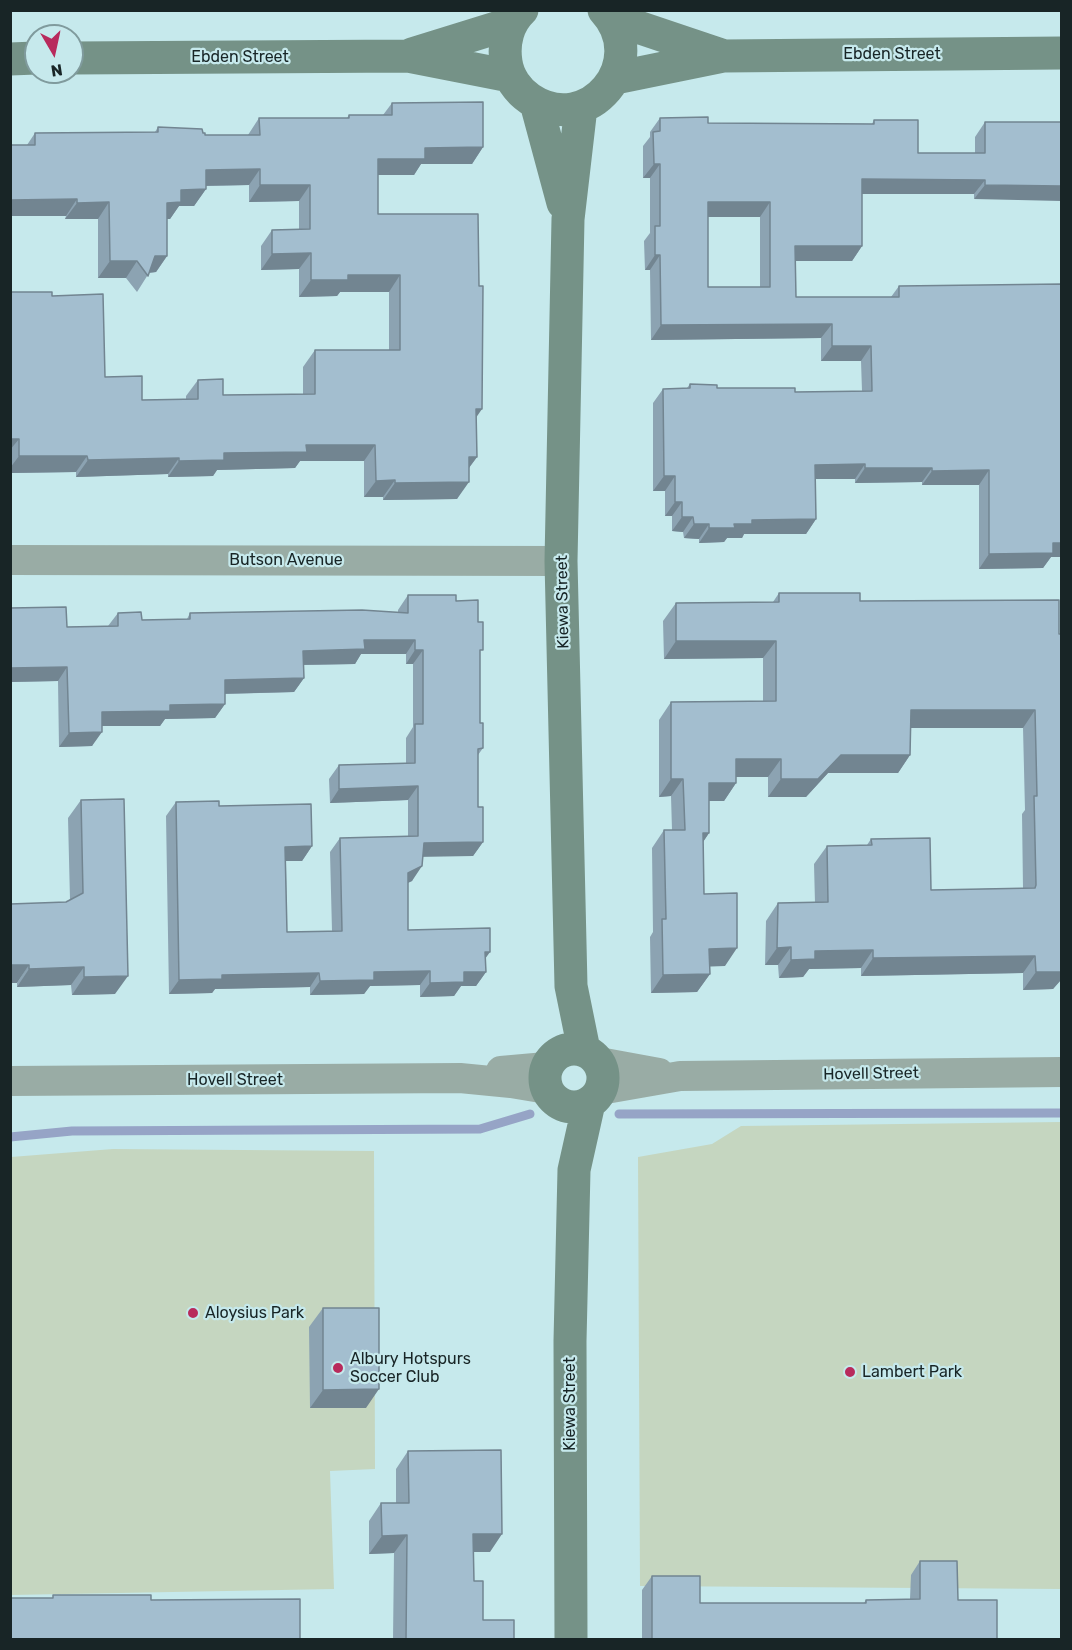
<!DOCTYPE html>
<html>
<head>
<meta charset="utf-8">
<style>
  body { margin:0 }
  #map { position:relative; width:1072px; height:1650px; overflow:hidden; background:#c6e9ec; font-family:Rubik,sans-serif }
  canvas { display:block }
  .frame { position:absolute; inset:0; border:12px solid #182526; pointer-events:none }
  .north { position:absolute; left:24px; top:24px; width:60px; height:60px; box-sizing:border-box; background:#c6e9ec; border:2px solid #809b9d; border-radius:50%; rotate:171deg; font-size:16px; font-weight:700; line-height:24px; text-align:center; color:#182526 }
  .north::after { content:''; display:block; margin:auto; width:21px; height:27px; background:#b82a5c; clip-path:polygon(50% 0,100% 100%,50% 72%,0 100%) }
</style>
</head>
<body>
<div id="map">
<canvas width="1072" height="1650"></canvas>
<div class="frame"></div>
<div class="north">N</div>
</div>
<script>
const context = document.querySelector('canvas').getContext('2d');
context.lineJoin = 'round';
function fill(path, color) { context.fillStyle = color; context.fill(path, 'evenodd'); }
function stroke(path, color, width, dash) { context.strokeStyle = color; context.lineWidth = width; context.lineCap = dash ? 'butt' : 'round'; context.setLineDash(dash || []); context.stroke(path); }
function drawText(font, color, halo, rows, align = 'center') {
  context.font = font + ' Rubik,sans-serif'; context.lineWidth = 4.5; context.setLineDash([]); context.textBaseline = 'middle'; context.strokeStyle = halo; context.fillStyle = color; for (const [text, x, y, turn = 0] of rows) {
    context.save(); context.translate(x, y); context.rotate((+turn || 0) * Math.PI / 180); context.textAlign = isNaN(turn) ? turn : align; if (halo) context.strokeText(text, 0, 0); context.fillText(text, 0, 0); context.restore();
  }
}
fill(new Path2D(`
  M 1061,1122 L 1061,1589 L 640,1586 L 638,1157 L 712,1144 L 741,1126 Z
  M 113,1149 L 374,1151 L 375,1469 L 330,1471 L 334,1589 L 11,1595 L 11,1157 Z`), '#c5d6c0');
stroke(new Path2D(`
  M 619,1114 L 1062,1113
  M 10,1137 L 72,1131 L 480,1129 L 530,1114`), '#96a4c6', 9);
stroke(new Path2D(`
  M 10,560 L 561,561
  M 599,1062 L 659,1073
  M 501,1071 L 546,1067
  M 10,1081 L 460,1078 L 511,1083 L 547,1089
  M 600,1090 L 680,1076 L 1062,1072`), '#99aca5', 30);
stroke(new Path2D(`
  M 522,10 C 508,23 503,43 506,62 C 508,77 518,91 530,99 C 588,138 652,62 604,10
  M 611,18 L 721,55
  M 412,54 L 512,23
  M 72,58 L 408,56 L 510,76
  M 10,59 L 36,58
  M 615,78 L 723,56 L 1062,53
  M 536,103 L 563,203
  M 581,107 L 568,219 L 561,561 L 571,986 L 584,1050
  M545 1078a29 29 0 1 1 58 0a29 29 0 1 1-58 0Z
  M 571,1640 L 570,1341 L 574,1170 L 589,1103`), '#759287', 33);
fill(new Path2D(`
  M 392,103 L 483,147 L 472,164 L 421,164 L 414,175 L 378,175 L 378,214 L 476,417 L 477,457 L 469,468 L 457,499 L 383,500 L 383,497 L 364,497 L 364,461 L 300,461 L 295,468 L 217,470 L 213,476 L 168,477 L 168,474 L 76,477 L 76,472 L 10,473 L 10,292 L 52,296 L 105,377 L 142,400 L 186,399 L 186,396 L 198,380 L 223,395 L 303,394 L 303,367 L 315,350 L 389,350 L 389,292 L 340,292 L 337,296 L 299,297 L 299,269 L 261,270 L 261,246 L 272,230 L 299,229 L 299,201 L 249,202 L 249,185 L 206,186 L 206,189 L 194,206 L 179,206 L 170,219 L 167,219 L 167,256 L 156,272 L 149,273 L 137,292 L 126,278 L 98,278 L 98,219 L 65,219 L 66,216 L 27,145 L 35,133 L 155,132 L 158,127 L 203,133 L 205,135 L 248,135 L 259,118 L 347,118 L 349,115 L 383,115 Z
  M 660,118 L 708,123 L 872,124 L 874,120 L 918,153 L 975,153 L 975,137 L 985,122 L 1061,122 L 974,199 L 974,194 L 862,194 L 862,246 L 852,261 L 795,261 L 796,297 L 891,297 L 899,286 L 1051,557 L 1043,568 L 979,569 L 979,485 L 922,485 L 922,482 L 855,483 L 855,479 L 816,479 L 816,519 L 806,534 L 744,534 L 742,538 L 727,538 L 724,542 L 699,543 L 699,539 L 684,538 L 683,532 L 672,531 L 672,516 L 665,516 L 665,491 L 653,491 L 653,403 L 663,389 L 687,388 L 690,384 L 717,388 L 795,392 L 862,391 L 861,361 L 821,361 L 821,338 L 651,340 L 650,270 L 645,270 L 644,241 L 650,233 L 650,178 L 643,178 L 643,146 L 650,137 L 650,132 ZM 708,217 L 760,217 L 760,287 L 708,287 Z
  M 779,593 L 860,601 L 1059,600 L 1061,979 L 1053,989 L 1023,990 L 1023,973 L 861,976 L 861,968 L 809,969 L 803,977 L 779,978 L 778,965 L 765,965 L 766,921 L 778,903 L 815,903 L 814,864 L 827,846 L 867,845 L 871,839 L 931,890 L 1023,888 L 1022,814 L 1025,810 L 1023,728 L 911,728 L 910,755 L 898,773 L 828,773 L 806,797 L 768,797 L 768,777 L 736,777 L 736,783 L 724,801 L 709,801 L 709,833 L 703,842 L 704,894 L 725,966 L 710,966 L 710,974 L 697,992 L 651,993 L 650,937 L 653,932 L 652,848 L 664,830 L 672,830 L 671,796 L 659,797 L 659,720 L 671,702 L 763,701 L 763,658 L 664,659 L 663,621 L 676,603 L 773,602 Z
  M 408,595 L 456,601 L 478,622 L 480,654 L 480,723 L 483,748 L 478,755 L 478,807 L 483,842 L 473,856 L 423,856 L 412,881 L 408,883 L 408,930 L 486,959 L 486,972 L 476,986 L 461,986 L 454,996 L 420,997 L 420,985 L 370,986 L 364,994 L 310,995 L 310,987 L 215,989 L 212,993 L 169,994 L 166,816 L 176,802 L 219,806 L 312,846 L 302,861 L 286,861 L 287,932 L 332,931 L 330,852 L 340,838 L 408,837 L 408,800 L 330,803 L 329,779 L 339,765 L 406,763 L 406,738 L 413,727 L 413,664 L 406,664 L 406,654 L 361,654 L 355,664 L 304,665 L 304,678 L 294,692 L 225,694 L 225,704 L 215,718 L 165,719 L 160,726 L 102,726 L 92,746 L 59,747 L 58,681 L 10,682 L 10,608 L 67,627 L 108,626 L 118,613 L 142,620 L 187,619 L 190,613 L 398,613 L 398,610 Z
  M 81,800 L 115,994 L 72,995 L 71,985 L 17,987 L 17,983 L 70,900 L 68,818 Z
  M 323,1308 L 366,1408 L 310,1408 L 309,1327 Z
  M 408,1451 L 490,1552 L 474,1552 L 474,1581 L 483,1620 L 514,1640 L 393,1640 L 394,1553 L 369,1554 L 369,1521 L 381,1503 L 396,1503 L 396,1469 Z
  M 920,1561 L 997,1640 L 642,1640 L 642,1590 L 652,1576 L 700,1603 L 864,1603 L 866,1600 L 910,1599 L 911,1575 Z`), '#8ca3b2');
fill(new Path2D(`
  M 483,147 L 472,164 L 421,164 L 414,175 L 366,175 L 378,159 L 425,148 Z
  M 654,164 L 660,164 L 650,178 L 643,178 Z
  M 260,169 L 249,185 L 194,186 L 206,170 Z
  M 862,179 L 954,179 L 985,180 L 974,194 L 852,194 Z
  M 260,185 L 310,185 L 299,201 L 249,202 Z
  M 985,185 L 1062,186 L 1062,201 L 974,199 Z
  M 206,189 L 194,206 L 179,206 L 170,219 L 155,219 L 167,203 L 181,190 Z
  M 77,199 L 66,216 L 10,216 L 10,200 Z
  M 109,202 L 98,219 L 65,219 L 77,203 Z
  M 708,202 L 770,202 L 760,217 L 698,217 Z
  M 795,246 L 862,246 L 852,261 L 785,261 Z
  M 311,253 L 299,269 L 261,270 L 272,254 Z
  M 655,255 L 660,255 L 650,270 L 645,270 Z
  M 155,256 L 167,256 L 156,272 L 146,273 Z
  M 110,261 L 137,261 L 126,278 L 98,278 Z
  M 348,275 L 400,275 L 389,292 L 340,292 L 337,296 L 299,297 L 311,280 Z
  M 832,324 L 821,338 L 651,340 L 661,325 Z
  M 832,346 L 871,346 L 861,361 L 821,361 Z
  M 476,409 L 482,409 L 471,425 Z
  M 10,439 L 19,439 L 10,450 Z
  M 306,445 L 375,445 L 364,461 L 300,461 L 295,468 L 217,470 L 213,476 L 168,477 L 179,461 L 224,453 Z
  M 19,456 L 87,456 L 76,472 L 10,473 L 10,468 Z
  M 469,457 L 477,457 L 465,473 Z
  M 179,458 L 168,474 L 76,477 L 88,460 Z
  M 865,464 L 855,479 L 805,479 L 815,465 Z
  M 865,468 L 932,468 L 922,482 L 855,483 Z
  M 989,470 L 979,485 L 922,485 L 932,471 Z
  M 664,476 L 675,476 L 665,491 L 653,491 Z
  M 395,480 L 383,497 L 364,497 L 376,481 Z
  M 469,482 L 457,499 L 383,500 L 395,483 Z
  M 675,502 L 682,502 L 672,516 L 665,516 Z
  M 682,517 L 693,517 L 683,532 L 672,531 Z
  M 816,519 L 806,534 L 744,534 L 742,538 L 727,538 L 724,542 L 699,543 L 709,528 L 734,524 L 752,520 Z
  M 694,524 L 709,524 L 699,539 L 684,538 Z
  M 1053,543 L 1062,543 L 1062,557 L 1051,557 L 1043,568 L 979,569 L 989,554 Z
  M 364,640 L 415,640 L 406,654 L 361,654 L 355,664 L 293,665 L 303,651 Z
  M 676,641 L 776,641 L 763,658 L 664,659 Z
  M 415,650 L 423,650 L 413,664 L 406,664 Z
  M 67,667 L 58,681 L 10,682 L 10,668 Z
  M 304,678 L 294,692 L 215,694 L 225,680 Z
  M 225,704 L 215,718 L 165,719 L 160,726 L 92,726 L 102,712 L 170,705 Z
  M 911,710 L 1035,710 L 1023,728 L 898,728 Z
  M 102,732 L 92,746 L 59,747 L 69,733 Z
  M 841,755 L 910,755 L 898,773 L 828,773 L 806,797 L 768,797 L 781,779 Z
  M 736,759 L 781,759 L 768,777 L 723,777 Z
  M 671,779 L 683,779 L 671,796 L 659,797 Z
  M 709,783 L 736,783 L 724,801 L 696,801 Z
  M 418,786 L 408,800 L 330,803 L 339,789 Z
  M 703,833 L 709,833 L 697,851 Z
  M 483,842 L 473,856 L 415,857 L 424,843 Z
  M 312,846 L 302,861 L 276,861 L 285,847 Z
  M 422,866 L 412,881 L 398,887 L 408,873 Z
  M 791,947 L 778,965 L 765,965 L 777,948 Z
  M 737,948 L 725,966 L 697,967 L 709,949 Z
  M 873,950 L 861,968 L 809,969 L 803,977 L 779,978 L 791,960 L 815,951 Z
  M 485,952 L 490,952 L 480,966 Z
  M 1035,956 L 1023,973 L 861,976 L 873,958 Z
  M 10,965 L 29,965 L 17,983 L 10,983 Z
  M 84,967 L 71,985 L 17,987 L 29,969 Z
  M 1062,967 L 1062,979 L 1053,989 L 1023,990 L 1036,972 Z
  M 430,971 L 420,985 L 370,986 L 364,994 L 310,995 L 320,981 L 374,972 Z
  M 464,972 L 486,972 L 476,986 L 461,986 L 454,996 L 420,997 L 430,983 Z
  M 319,973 L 310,987 L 215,989 L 212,993 L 169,994 L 179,980 L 222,975 Z
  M 710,974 L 697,992 L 651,993 L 663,975 Z
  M 128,976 L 115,994 L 72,995 L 84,977 Z
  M 379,1389 L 366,1408 L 310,1408 L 323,1390 Z
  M 473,1534 L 502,1534 L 490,1552 L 461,1552 Z
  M 407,1535 L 394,1553 L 369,1554 L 382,1536 Z`), '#728591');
const building = new Path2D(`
  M 483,102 L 483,147 L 425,148 L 425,159 L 378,159 L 378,214 L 478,214 L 479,286 L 483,286 L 482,409 L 476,409 L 477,457 L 469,457 L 469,482 L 395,483 L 395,480 L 376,481 L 375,445 L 306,445 L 307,452 L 224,453 L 224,460 L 179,461 L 179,458 L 88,460 L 87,456 L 19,456 L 19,439 L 10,439 L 10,292 L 52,292 L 52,296 L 103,294 L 105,377 L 142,376 L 142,400 L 198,399 L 198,380 L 223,379 L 223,395 L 315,394 L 315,350 L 400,350 L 400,275 L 348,275 L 348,280 L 311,280 L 311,253 L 272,254 L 272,230 L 310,229 L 310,185 L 260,185 L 260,169 L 206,170 L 206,189 L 181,190 L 181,202 L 167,203 L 167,256 L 155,256 L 148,276 L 137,261 L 110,261 L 109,202 L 77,203 L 77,199 L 10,200 L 10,145 L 35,145 L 35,133 L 158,132 L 158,127 L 202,129 L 203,133 L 205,133 L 205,135 L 260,135 L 259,118 L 349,118 L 349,115 L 392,115 L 392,103 Z
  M 708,117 L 708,123 L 874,124 L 874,120 L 918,120 L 918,153 L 985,153 L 985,122 L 1061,122 L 1061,131 L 1062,131 L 1062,186 L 985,185 L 985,180 L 862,179 L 862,246 L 795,246 L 796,297 L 899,297 L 899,286 L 1062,284 L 1062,543 L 1053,543 L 1053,553 L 989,554 L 989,470 L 932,471 L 932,468 L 865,468 L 865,464 L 815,465 L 816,519 L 752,520 L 752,524 L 734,524 L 735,528 L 709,528 L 709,524 L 694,524 L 693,517 L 682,517 L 682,502 L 675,502 L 675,476 L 664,476 L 663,389 L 690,388 L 690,384 L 717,385 L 717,388 L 795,388 L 795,392 L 872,391 L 871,346 L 832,346 L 832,324 L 661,325 L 660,255 L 655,255 L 655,226 L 660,226 L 660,164 L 654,164 L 653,132 L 660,131 L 660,118 ZM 708,202 L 770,202 L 770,287 L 708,287 Z
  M 779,593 L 860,593 L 860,601 L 1059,600 L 1059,634 L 1062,634 L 1062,972 L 1036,972 L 1035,956 L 873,958 L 873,950 L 815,951 L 815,959 L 791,960 L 791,947 L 777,948 L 778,903 L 828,902 L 827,846 L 872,845 L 871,839 L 930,838 L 931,890 L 1035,888 L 1036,885 L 1034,796 L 1037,796 L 1035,710 L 911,710 L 910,755 L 841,755 L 818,779 L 781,779 L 781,759 L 736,759 L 736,783 L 709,783 L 709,833 L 703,833 L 704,894 L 737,893 L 737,948 L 709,949 L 710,974 L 663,975 L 662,919 L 666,919 L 664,830 L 685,830 L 683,779 L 671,779 L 671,702 L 776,701 L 776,641 L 676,641 L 676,603 L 779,602 Z
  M 408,595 L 456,595 L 456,601 L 478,600 L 478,622 L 483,622 L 483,650 L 480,650 L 480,723 L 483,723 L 483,748 L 478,749 L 478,807 L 483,807 L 483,842 L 424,843 L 422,866 L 408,873 L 408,930 L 490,928 L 490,952 L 485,952 L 486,972 L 464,972 L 464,982 L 430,983 L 430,971 L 374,972 L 374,980 L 320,981 L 319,973 L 222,975 L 222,979 L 179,980 L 176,802 L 219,801 L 219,806 L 311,804 L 312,846 L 285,847 L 287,932 L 342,931 L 340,838 L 418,836 L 418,786 L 339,789 L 339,765 L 415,763 L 415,724 L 423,724 L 423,650 L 415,650 L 415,640 L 364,640 L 365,649 L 303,651 L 304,678 L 225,680 L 225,704 L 170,705 L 170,711 L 102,712 L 102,732 L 69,733 L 67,667 L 10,668 L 10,608 L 66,607 L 67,627 L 118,626 L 118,613 L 141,612 L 142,620 L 190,619 L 190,613 L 362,610 L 408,613 Z
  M 124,799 L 128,976 L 84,977 L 84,967 L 29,969 L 29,965 L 10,965 L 10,904 L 66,902 L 83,893 L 81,800 Z
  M 323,1308 L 379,1308 L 379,1389 L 323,1390 Z
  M 501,1450 L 502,1534 L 473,1534 L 474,1581 L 483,1581 L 483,1620 L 514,1620 L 514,1640 L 406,1640 L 407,1535 L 382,1536 L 381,1503 L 409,1503 L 408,1451 Z
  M 920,1561 L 957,1561 L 958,1600 L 997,1600 L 997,1640 L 652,1640 L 652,1576 L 700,1576 L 700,1603 L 866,1603 L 866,1600 L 920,1599 Z
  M 53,1595 L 151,1595 L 151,1600 L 300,1599 L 300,1640 L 10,1640 L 10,1598 L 53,1598 Z`);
fill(building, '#a3becf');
stroke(building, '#728591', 1.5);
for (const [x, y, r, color] of [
  [193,1313,6,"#b82a5c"],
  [338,1368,6,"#b82a5c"],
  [850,1372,6,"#b82a5c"]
]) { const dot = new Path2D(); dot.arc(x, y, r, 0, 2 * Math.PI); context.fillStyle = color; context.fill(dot); stroke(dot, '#c6e9ec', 2); }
drawText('16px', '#182526', '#c6e9ec', [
  ["Ebden Street",892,54],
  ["Ebden Street",240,57],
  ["Butson Avenue",286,560],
  ["Kiewa Street",563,602,-91],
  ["Hovell Street",871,1074,-1],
  ["Hovell Street",235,1080],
  ["Kiewa Street",570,1404,-90]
]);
drawText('16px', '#182526', '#c6e9ec', [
  ["Aloysius Park",205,1313],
  ["Albury Hotspurs",350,1359],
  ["Soccer Club",350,1377],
  ["Lambert Park",862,1372]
], 'left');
</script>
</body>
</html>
